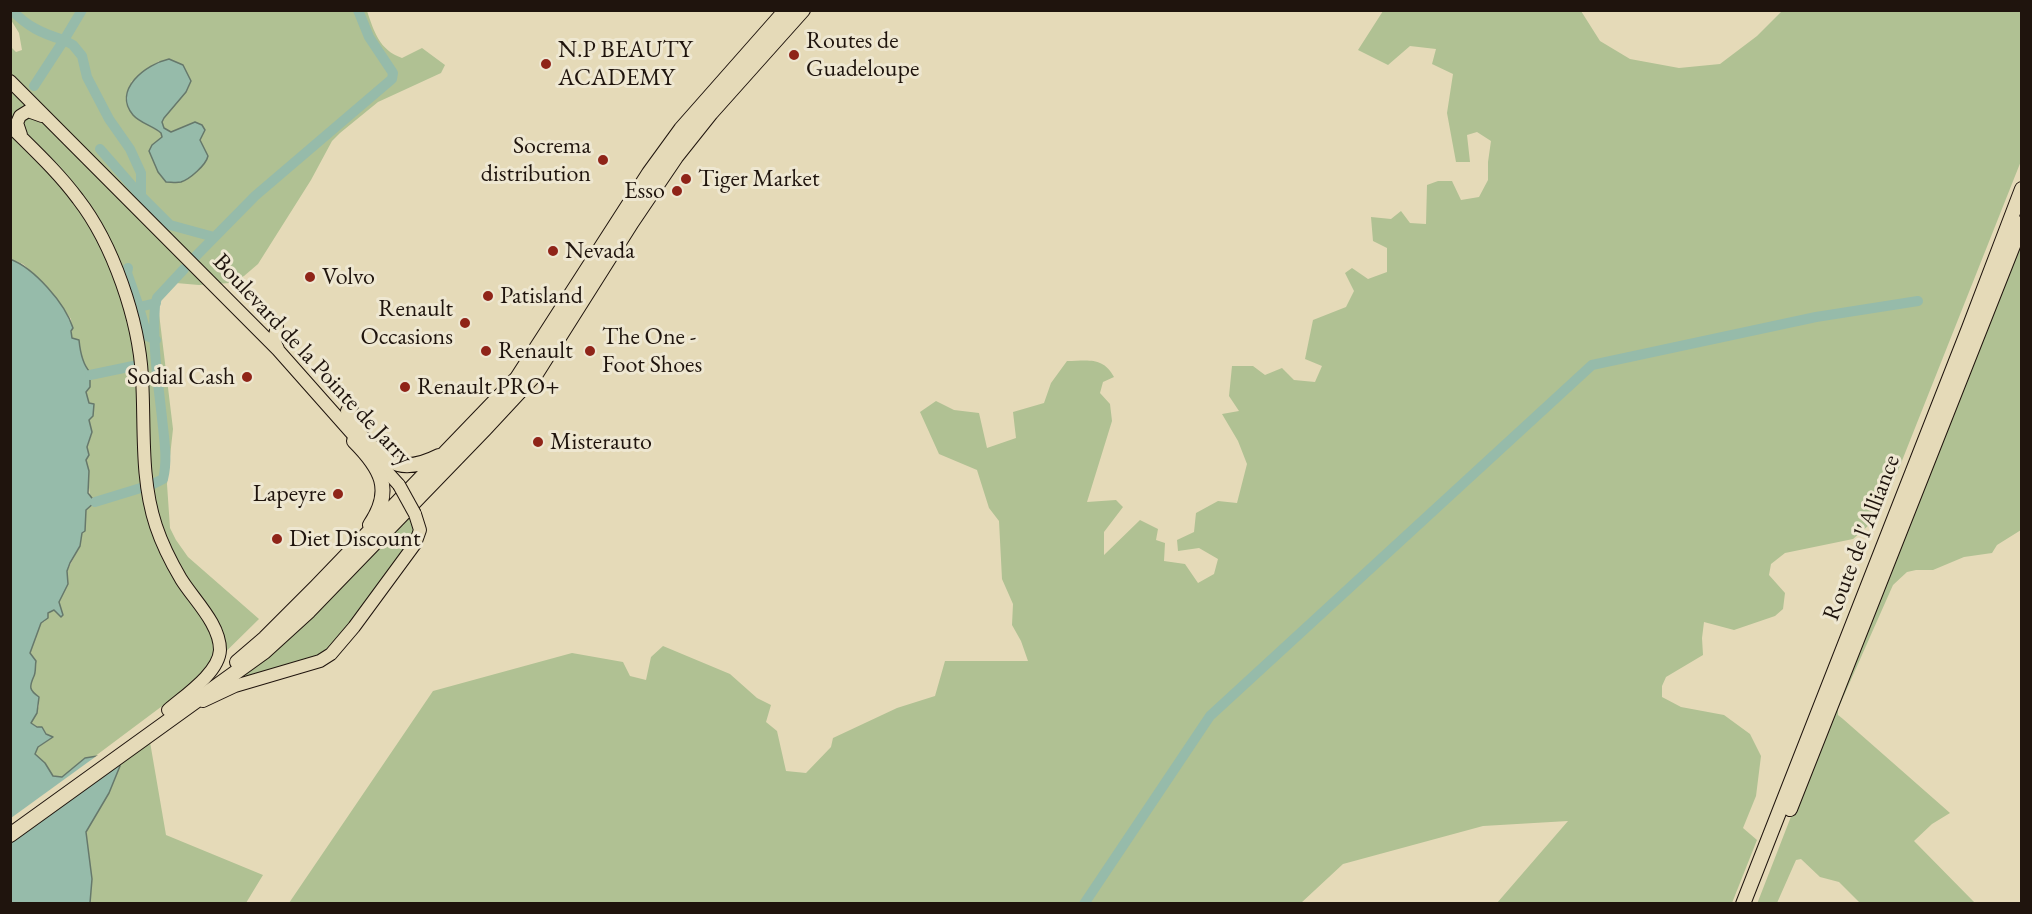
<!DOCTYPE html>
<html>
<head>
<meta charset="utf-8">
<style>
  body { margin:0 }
  #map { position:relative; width:2032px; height:914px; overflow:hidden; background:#e5dab8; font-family:"EB Garamond",serif }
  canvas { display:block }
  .frame { position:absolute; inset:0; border:12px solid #1f140d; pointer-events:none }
</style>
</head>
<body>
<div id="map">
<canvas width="2032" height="914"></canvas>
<div class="frame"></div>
</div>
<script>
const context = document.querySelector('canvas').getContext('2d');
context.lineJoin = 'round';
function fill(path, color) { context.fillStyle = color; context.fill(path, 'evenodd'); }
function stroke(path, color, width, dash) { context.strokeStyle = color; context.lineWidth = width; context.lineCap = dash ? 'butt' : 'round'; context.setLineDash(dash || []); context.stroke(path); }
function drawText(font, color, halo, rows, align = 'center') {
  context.font = font + ' "EB Garamond",serif'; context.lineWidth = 6; context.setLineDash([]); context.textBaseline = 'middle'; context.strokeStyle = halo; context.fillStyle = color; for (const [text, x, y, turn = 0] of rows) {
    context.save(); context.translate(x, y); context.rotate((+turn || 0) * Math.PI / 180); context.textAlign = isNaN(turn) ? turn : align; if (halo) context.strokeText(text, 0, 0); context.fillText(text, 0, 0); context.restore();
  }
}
fill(new Path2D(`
  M 11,10 L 367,11 C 374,31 379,50 402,58 L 422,48 L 445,65 L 441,73 L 378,102 L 340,133 L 332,141 L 311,180 L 258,264 L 244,276 L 230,283 L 199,285 L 176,283 L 165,293 L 158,305 L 173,429 L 167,484 L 170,528 L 176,540 L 188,557 L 259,619 L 197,680 L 94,757 L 85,758 L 62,777 L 53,776 L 45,763 L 35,754 L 38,747 L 50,739 L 44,730 L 31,723 L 39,706 L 39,697 L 31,691 L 30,687 L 36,661 L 30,653 L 41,623 L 45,621 L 48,613 L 54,610 L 60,616 L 59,602 L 68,584 L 67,571 L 80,546 L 82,533 L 85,531 L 86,510 L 91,506 L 86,460 L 89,455 L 87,448 L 92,433 L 89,420 L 93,416 L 93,404 L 89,403 L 86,392 L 90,387 L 90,372 C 83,365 80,351 79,340 L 72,338 L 71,319 L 45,284 L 23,264 L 11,259 L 11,47 L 16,52 L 22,50 L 19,33 L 11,20 ZM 159,61 L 189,87 L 164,118 L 162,122 L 164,128 L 171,132 L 194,123 L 204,127 L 200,140 L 199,170 L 179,182 L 166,182 L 159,141 L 162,137 L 161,133 L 145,123 L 131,82 Z
  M 1383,11 L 1581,11 L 1600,41 L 1630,59 L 1679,68 L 1720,64 L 1757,36 L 1782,11 L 2021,11 L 2021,161 L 1886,501 L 1877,518 L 1853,539 L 1785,553 L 1771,564 L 1769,575 L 1785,593 L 1783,609 L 1775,616 L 1734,630 L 1704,622 L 1702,638 L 1703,655 L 1666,677 L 1662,686 L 1662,697 L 1681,707 L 1724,715 L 1750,734 L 1761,756 L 1756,796 L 1743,828 L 1757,840 L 1732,903 L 1497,903 L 1568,821 L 1483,826 L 1343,864 L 1301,903 L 289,903 L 433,691 L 572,653 L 623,662 L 630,676 L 646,680 L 651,657 L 663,646 L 730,674 L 757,698 L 771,705 L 766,722 L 777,731 L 786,771 L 806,773 L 831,747 L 833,738 L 897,708 L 935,696 L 945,661 L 1028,661 L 1021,641 L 1012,625 L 1013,604 L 1002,579 L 999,521 L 989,508 L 977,470 L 939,454 L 920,412 L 936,401 L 954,410 L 979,413 L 987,448 L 1016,438 L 1013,412 L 1044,403 L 1051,383 L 1067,361 C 1087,361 1103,356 1114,377 L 1103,382 L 1100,393 L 1110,404 L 1112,421 L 1087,502 L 1116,500 L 1123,507 L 1104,532 L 1104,555 L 1140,520 L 1158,529 L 1156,540 L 1165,543 L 1164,561 L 1185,564 L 1198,583 L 1214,574 L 1218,559 L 1199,548 L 1178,551 L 1177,540 L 1194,532 L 1196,513 L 1218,501 L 1237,503 L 1247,464 L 1238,441 L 1222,414 L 1239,411 L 1229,396 L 1232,366 L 1253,366 L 1265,375 L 1282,368 L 1294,380 L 1315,382 L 1322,366 L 1305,359 L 1313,320 L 1346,307 L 1354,291 L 1345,273 L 1352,268 L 1368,279 L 1387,272 L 1387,248 L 1373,241 L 1371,217 L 1391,219 L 1401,211 L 1410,223 L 1426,224 L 1427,185 L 1438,181 L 1452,181 L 1461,200 L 1479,197 L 1488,180 L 1488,162 L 1491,141 L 1477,132 L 1467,135 L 1470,162 L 1456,162 L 1447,113 L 1453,74 L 1432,64 L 1436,49 L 1410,46 L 1388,65 L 1358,50 Z
  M 2021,237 L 2021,530 L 1997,545 L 1992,553 L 1964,557 L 1933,570 L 1916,570 L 1907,572 L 1893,585 L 1838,709 L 1838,715 L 1843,719 L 1950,813 L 1932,824 L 1914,841 L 1975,903 L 1858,903 L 1859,902 L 1839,882 L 1820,877 L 1801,859 L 1796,860 L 1777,903 L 1757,904 L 1834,706 L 1932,469 Z
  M 409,511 L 414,528 L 413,536 L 333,646 L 314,660 L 228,684 Z
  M 150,742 L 166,835 L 263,875 L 246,903 L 90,903 L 92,879 L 86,832 L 109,793 L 119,765 Z`), '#b0c193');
const water = new Path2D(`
  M 169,59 L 183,65 L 191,81 L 186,92 L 164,118 L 162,122 L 164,128 L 171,132 L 195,122 L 202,125 L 205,130 L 200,140 L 208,156 C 206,165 190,179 181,182 C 176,183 171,182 166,182 L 158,172 L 149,151 L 152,145 L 162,137 L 161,133 C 153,126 140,123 133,115 C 112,90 146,64 169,59 Z
  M 10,259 C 34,268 65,303 73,328 L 71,331 L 72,338 L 79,340 C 80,350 83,365 90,372 L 90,387 L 86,392 L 89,403 L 94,404 L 93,416 L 89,420 L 92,432 L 87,447 L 89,455 L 86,460 L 89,471 L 88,493 L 95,502 L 86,510 L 85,531 L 82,533 L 80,546 L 70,563 L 67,571 L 68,584 L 59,602 L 63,615 L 61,617 L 54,610 L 48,613 L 48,618 L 41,623 L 30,653 L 36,661 C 35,666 36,672 34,676 C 29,687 29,690 39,697 L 37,713 L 31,723 L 37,727 L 42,727 L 46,734 L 53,737 L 38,747 L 35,754 L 45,763 L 53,776 L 62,777 L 85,758 L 110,754 L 120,766 L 109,793 L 86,832 L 92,879 L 90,903 L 11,903 Z`);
fill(water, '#96bbaa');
stroke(water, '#66786b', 1.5);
fill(new Path2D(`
  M 102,752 L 111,752 L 120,761 L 10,840 L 11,818 Z`), '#e5dab8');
stroke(new Path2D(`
  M 12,10 C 26,26 43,34 64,40 L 82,10
  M 34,86 L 64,40 L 73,45 L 82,56 L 87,77 L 109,119 L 130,149 L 141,173 L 141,196
  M 100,149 L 141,196 L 170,225 L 214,237
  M 195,257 L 255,196 L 392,79 L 393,73 L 369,37 L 358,10
  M 128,268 L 127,273 L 139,307 L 156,303
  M 139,307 L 147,336 L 156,340
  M 90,375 L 138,365
  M 151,485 L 163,479 C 168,460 164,438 162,418 C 158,381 152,343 155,305 L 157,298 L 184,269
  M 95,502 L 144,487
  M 1084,904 L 1210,716 L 1592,365 L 1816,317 L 1918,301`), '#96bbaa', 10);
const primary = new Path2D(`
  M 10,81 L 278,350 L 356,438
  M 10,126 C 34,150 58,172 78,199 C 113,244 139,320 142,377 C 145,426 140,478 156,526 C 162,544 171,562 181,579 C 194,600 220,624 220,650 C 219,673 184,696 168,710
  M 21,135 L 17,123 L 20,116 L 28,111 L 42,116
  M 277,326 L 274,340 L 278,349
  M 370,453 L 399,485
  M 203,701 L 235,686 L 320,661 L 331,654 L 354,627 L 415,544 L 420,530 L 415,514`);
const highway = new Path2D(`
  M 351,406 L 348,411 C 348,428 382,460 398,464 C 412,468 427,462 439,456
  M 354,441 C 381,468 394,490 370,525
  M 237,662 L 265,638 L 316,587 L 517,378 L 649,173 L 681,129 L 786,10
  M 1790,809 L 2022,223
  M 10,835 L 264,652 L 309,611 L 485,429 L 536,374 L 632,222 L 676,157 L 711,113 L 803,10
  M 1743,904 L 1969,328 L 2022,189`);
stroke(primary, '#1f140d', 14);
stroke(highway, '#1f140d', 16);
stroke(primary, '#e5dab8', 12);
stroke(highway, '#e5dab8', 14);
const primaryBridge = new Path2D(`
  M 399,485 L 415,514`);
stroke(primaryBridge, '#1f140d', 14, []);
stroke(primaryBridge, '#e5dab8', 12);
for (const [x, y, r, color] of [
  [794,55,6,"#8f2418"],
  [546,64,6,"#8f2418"],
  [603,160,6,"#8f2418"],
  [686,179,6,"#8f2418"],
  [677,191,6,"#8f2418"],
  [553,251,6,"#8f2418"],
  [310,277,6,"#8f2418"],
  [488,296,6,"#8f2418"],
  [465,323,6,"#8f2418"],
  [486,351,6,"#8f2418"],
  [590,351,6,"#8f2418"],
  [247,377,6,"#8f2418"],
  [405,387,6,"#8f2418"],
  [538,442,6,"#8f2418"],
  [338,494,6,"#8f2418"],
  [277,539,6,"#8f2418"]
]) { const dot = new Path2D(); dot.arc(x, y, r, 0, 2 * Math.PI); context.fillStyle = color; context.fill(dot); stroke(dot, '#eee7d1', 2); }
drawText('24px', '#1f140d', '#eee7d1', [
  ["Routes de",806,41],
  ["Guadeloupe",806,69],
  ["N.P BEAUTY",558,50],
  ["ACADEMY",558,78],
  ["Socrema",591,146,"right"],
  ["distribution",591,174,"right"],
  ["Tiger Market",698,179],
  ["Esso",665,191,"right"],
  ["Nevada",565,251],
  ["Volvo",322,277],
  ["Patisland",500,296],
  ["Renault",453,309,"right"],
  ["Occasions",453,337,"right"],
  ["The One -",602,337],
  ["Foot Shoes",602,365],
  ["Renault",498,351],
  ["Sodial Cash",235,377,"right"],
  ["Renault PRO+",417,387],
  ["Misterauto",550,442],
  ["Lapeyre",326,494,"right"],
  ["Diet Discount",289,539]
], 'left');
drawText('24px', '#1f140d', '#eee7d1', [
  ["Boulevard de la Pointe de Jarry",312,360,47],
  ["Route de l'Alliance",1862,538,-69]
]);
</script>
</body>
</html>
